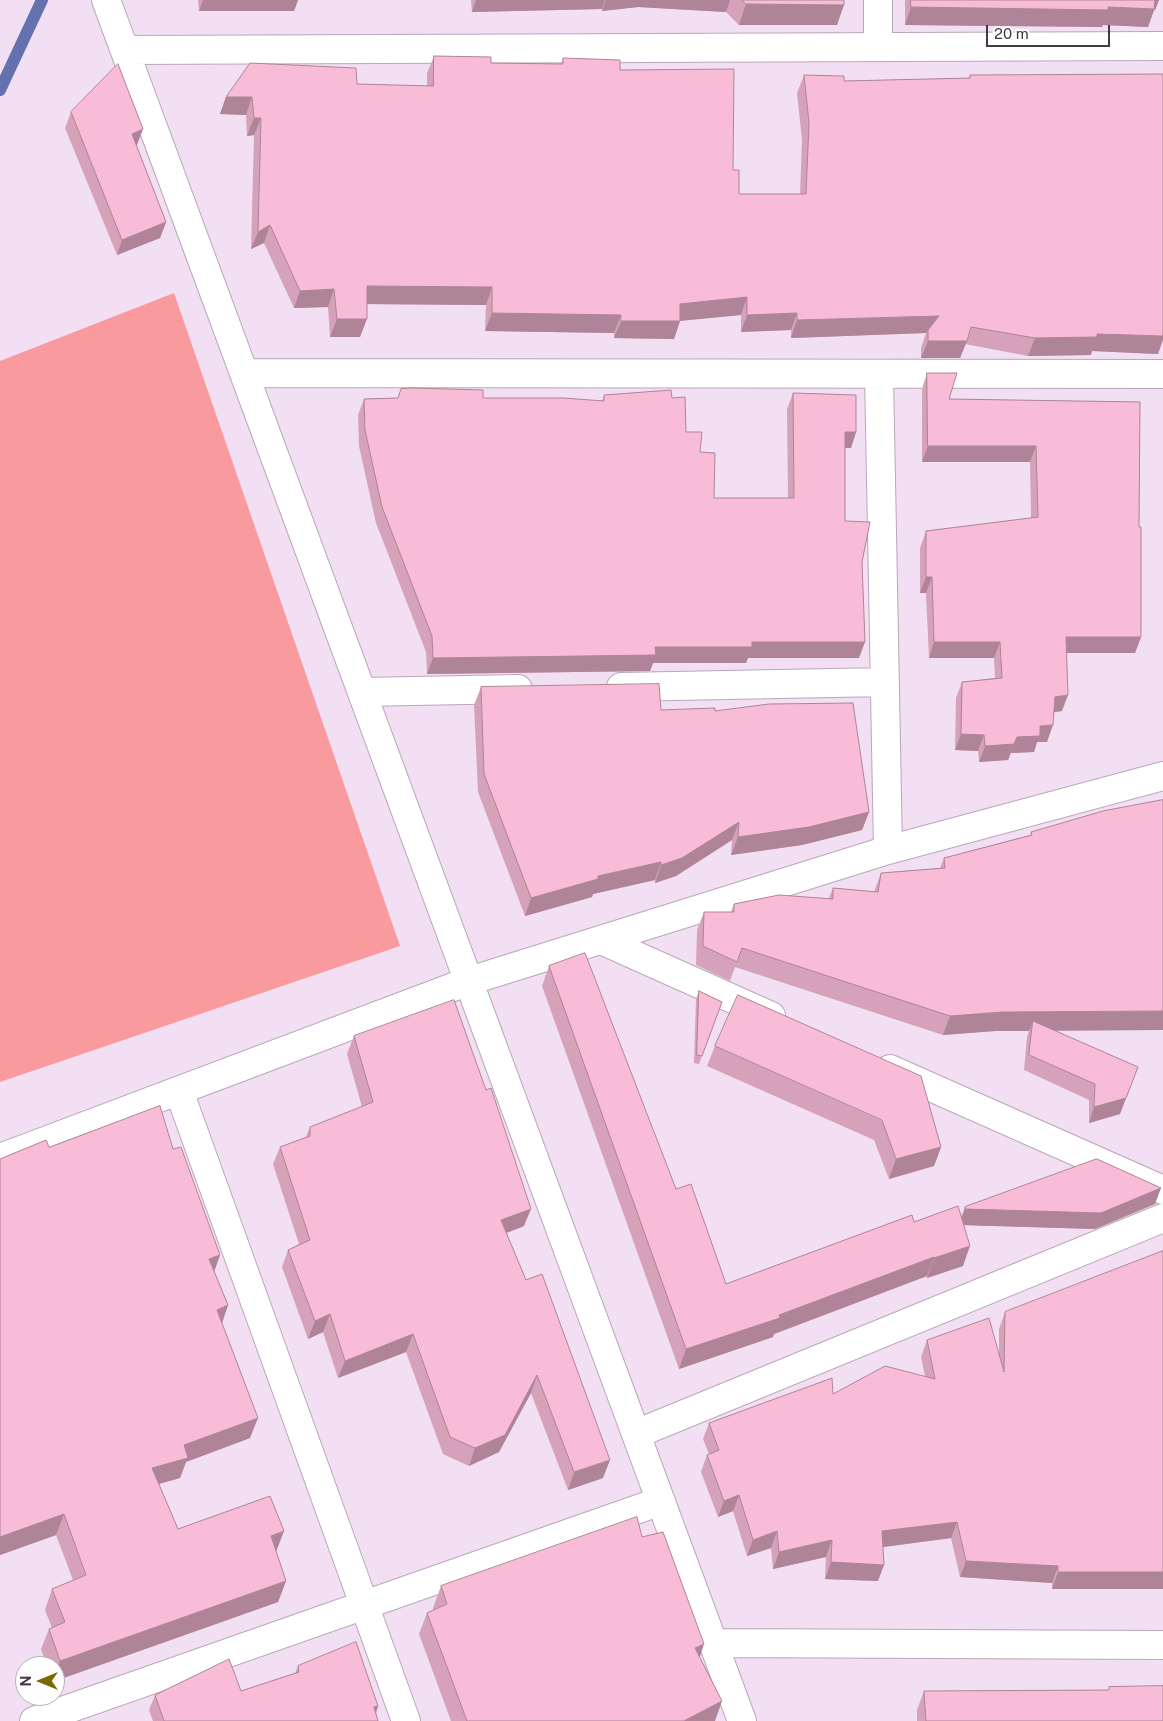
<!DOCTYPE html>
<html>
<head>
<meta charset="utf-8">
<style>
  body { margin:0 }
  #map { position:relative; width:1163px; height:1721px; overflow:hidden; background:#f2dff3; font-family:"Public Sans",sans-serif }
  canvas { display:block }
  .north { position:absolute; left:15px; top:1656px; width:50px; height:50px; box-sizing:border-box; background:#fff; border:1px solid #b3b0b3; border-radius:50%; rotate:270deg; font-size:14px; font-weight:700; line-height:20px; text-align:center; color:#413a42 }
  .north::after { content:''; display:block; margin:auto; width:18px; height:22px; background:#7b6900; clip-path:polygon(50% 0,100% 100%,50% 72%,0 100%) }
  .scale { position:absolute; left:986px; top:25px; width:124px; height:22px; box-sizing:border-box; border:2px solid #413a42; border-top:0; padding-left:6px; font-size:15px; line-height:18px; white-space:nowrap; color:#413a42; -webkit-text-stroke:4px #fff; paint-order:stroke }
</style>
</head>
<body>
<div id="map">
<canvas width="1163" height="1721"></canvas>
<div class="north">N</div>
<div class="scale">20 m</div>
</div>
<script>
const context = document.querySelector('canvas').getContext('2d');
context.lineJoin = 'round';
function fill(path, color) { context.fillStyle = color; context.fill(path, 'evenodd'); }
function stroke(path, color, width, dash) { context.strokeStyle = color; context.lineWidth = width; context.lineCap = dash ? 'butt' : 'round'; context.setLineDash(dash || []); context.stroke(path); }
fill(new Path2D(`
  M 174,293 L 400,946 L 0,1082 L 0,361 Z`), '#f99a9f');
stroke(new Path2D(`
  M 0,90 L 42,0`), '#6371ae', 12);
const street = new Path2D(`
  M 106,0 L 742,1721
  M 878,47 L 878,0
  M 125,50 L 1163,46
  M 244,373 L 1163,374
  M 879,374 L 888,850
  M 621,687 L 885,682
  M 362,692 L 518,689
  M 601,940 L 771,1016
  M 890,1069 L 1163,1190
  M 179,1091 L 406,1721
  M 0,1158 L 469,981 L 888,850 L 1163,776
  M 636,1434 L 1163,1218
  M 714,1643 L 1163,1645
  M 34,1721 L 661,1501`);
stroke(street, '#b9a7ba', 30);
stroke(street, '#fff', 28);
fill(new Path2D(`
  M 198,0 L 298,0 L 294,11 L 199,11 Z
  M 471,0 L 844,0 L 837,25 L 739,25 L 726,12 L 638,7 L 602,11 L 602,9 L 472,12 Z
  M 905,0 L 1159,0 L 1155,10 L 1154,10 L 1148,27 L 1103,25 L 1102,27 L 905,25 Z
  M 434,56 L 491,63 L 561,64 L 563,58 L 620,70 L 733,170 L 739,194 L 800,194 L 802,140 L 797,93 L 804,75 L 844,81 L 969,78 L 970,75 L 1158,354 L 1092,351 L 1091,355 L 1028,356 L 965,344 L 960,358 L 921,358 L 921,348 L 926,333 L 791,338 L 791,330 L 741,332 L 741,315 L 680,321 L 674,339 L 614,338 L 614,333 L 485,331 L 486,305 L 367,304 L 360,337 L 330,337 L 328,307 L 294,308 L 264,243 L 251,249 L 254,135 L 247,136 L 246,115 L 220,114 L 226,97 L 357,84 L 427,86 L 427,73 Z
  M 71,112 L 137,145 L 136,145 L 166,222 L 160,238 L 117,255 L 65,128 Z
  M 927,373 L 949,399 L 1140,402 L 1139,527 L 1141,637 L 1135,653 L 1066,653 L 1062,711 L 1054,712 L 1047,742 L 1037,742 L 1034,752 L 1011,753 L 1008,760 L 979,762 L 978,751 L 955,750 L 956,698 L 962,682 L 995,678 L 994,658 L 929,658 L 926,593 L 920,593 L 920,548 L 926,531 L 1031,518 L 1030,462 L 922,462 L 922,389 Z
  M 401,389 L 483,398 L 602,401 L 604,395 L 672,398 L 686,432 L 700,452 L 714,498 L 788,498 L 787,409 L 793,393 L 856,432 L 851,448 L 845,448 L 845,521 L 862,562 L 859,658 L 748,658 L 746,663 L 653,663 L 650,671 L 427,674 L 426,652 L 376,523 L 359,446 L 358,415 L 364,399 L 398,398 Z
  M 481,687 L 661,710 L 715,711 L 869,812 L 862,830 L 802,845 L 731,855 L 732,840 L 676,876 L 655,883 L 655,880 L 593,894 L 592,897 L 525,916 L 478,792 L 474,705 Z
  M 1031,832 L 1056,1031 L 1120,1114 L 1089,1123 L 1089,1100 L 1024,1070 L 1027,1037 L 1029,1031 L 995,1031 L 943,1035 L 735,967 L 730,981 L 696,965 L 697,930 L 704,912 L 731,912 L 734,904 L 829,898 L 833,888 L 874,892 L 881,873 L 940,868 L 944,858 L 1030,835 Z
  M 549,966 L 676,1189 L 726,1284 L 914,1222 L 961,1217 L 965,1207 L 1155,1204 L 1095,1229 L 964,1225 L 963,1266 L 927,1278 L 927,1276 L 774,1334 L 773,1337 L 679,1369 L 542,986 Z
  M 699,991 L 722,1002 L 699,1064 L 694,1063 L 696,999 Z
  M 354,1036 L 524,1226 L 506,1233 L 603,1478 L 568,1490 L 531,1393 L 499,1452 L 469,1466 L 443,1454 L 406,1352 L 338,1378 L 323,1332 L 308,1339 L 282,1267 L 288,1250 L 299,1244 L 273,1164 L 280,1147 L 306,1137 L 310,1127 L 362,1107 L 347,1054 Z
  M 715,1046 L 941,1147 L 934,1166 L 889,1179 L 874,1140 L 707,1066 Z
  M 49,1147 L 173,1149 L 220,1255 L 214,1271 L 228,1305 L 222,1323 L 250,1438 L 186,1462 L 180,1478 L 159,1484 L 178,1529 L 276,1552 L 286,1581 L 278,1602 L 55,1681 L 55,1666 L 47,1666 L 41,1649 L 49,1629 L 52,1628 L 45,1610 L 52,1589 L 73,1580 L 56,1535 L 0,1555 L 0,1159 Z
  M 1005,1312 L 1163,1589 L 1052,1589 L 1052,1583 L 960,1577 L 951,1538 L 883,1547 L 878,1581 L 825,1579 L 826,1557 L 773,1569 L 771,1548 L 747,1556 L 733,1511 L 718,1517 L 701,1472 L 707,1455 L 709,1454 L 703,1439 L 709,1423 L 833,1394 L 925,1376 L 921,1357 L 927,1340 L 999,1353 L 999,1329 Z
  M 642,1537 L 700,1657 L 715,1721 L 451,1721 L 419,1634 L 427,1613 L 433,1610 L 433,1608 L 441,1586 Z
  M 298,1666 L 378,1706 L 376,1713 L 378,1721 L 153,1721 L 149,1710 L 155,1695 L 241,1691 L 295,1673 Z
  M 1109,1687 L 1163,1721 L 917,1721 L 917,1710 L 924,1691 L 1109,1690 Z`), '#d5a2b9');
fill(new Path2D(`
  M 203,0 L 298,0 L 294,11 L 199,11 Z
  M 476,0 L 605,0 L 602,9 L 472,12 Z
  M 606,0 L 730,0 L 726,12 L 638,7 L 602,11 Z
  M 1154,0 L 1159,0 L 1155,10 L 1154,10 L 1148,27 L 1103,25 L 1102,27 L 905,25 L 911,7 L 1108,7 Z
  M 746,4 L 844,5 L 837,25 L 739,25 Z
  M 226,97 L 252,97 L 246,115 L 220,114 Z
  M 254,118 L 261,118 L 254,135 L 247,136 Z
  M 143,129 L 137,145 L 126,150 L 132,134 Z
  M 166,222 L 160,238 L 117,255 L 122,240 Z
  M 270,225 L 264,243 L 251,249 L 258,232 Z
  M 367,286 L 492,287 L 486,305 L 360,304 Z
  M 334,289 L 328,307 L 294,308 L 300,291 Z
  M 747,297 L 741,315 L 678,321 L 680,321 L 674,339 L 614,338 L 621,321 L 680,304 Z
  M 492,313 L 621,315 L 614,333 L 485,331 Z
  M 797,313 L 791,330 L 741,332 L 747,315 Z
  M 939,316 L 928,330 L 926,333 L 791,338 L 797,320 Z
  M 337,319 L 367,319 L 360,337 L 330,337 Z
  M 1097,334 L 1163,336 L 1163,340 L 1158,354 L 1092,351 L 1091,355 L 1028,356 L 1035,338 Z
  M 928,341 L 967,341 L 960,358 L 921,358 Z
  M 845,432 L 856,432 L 851,448 L 840,448 Z
  M 928,446 L 1036,446 L 1030,462 L 922,462 Z
  M 926,577 L 932,577 L 926,593 L 920,593 Z
  M 1066,637 L 1141,637 L 1135,653 L 1060,653 Z
  M 752,642 L 865,642 L 859,658 L 748,658 L 746,663 L 653,663 L 650,671 L 427,674 L 433,658 Z
  M 934,642 L 1000,642 L 994,658 L 929,658 Z
  M 1068,695 L 1062,711 L 1049,713 L 1055,697 Z
  M 1053,725 L 1047,742 L 1037,742 L 1034,752 L 1011,753 L 1017,737 L 1040,726 Z
  M 961,734 L 984,735 L 978,751 L 955,750 Z
  M 1014,744 L 1008,760 L 979,762 L 985,746 Z
  M 869,812 L 862,830 L 802,845 L 731,855 L 738,837 Z
  M 739,822 L 732,840 L 676,876 L 655,883 L 661,865 Z
  M 661,862 L 655,880 L 593,894 L 592,897 L 525,916 L 531,898 L 598,876 Z
  M 1163,1011 L 1163,1030 L 1032,1031 L 1033,1021 L 1029,1031 L 995,1031 L 943,1035 L 950,1016 L 1002,1012 Z
  M 1138,1067 L 1120,1114 L 1089,1123 L 1094,1107 Z
  M 941,1147 L 934,1166 L 889,1179 L 896,1159 Z
  M 1161,1188 L 1155,1204 L 1095,1229 L 959,1225 L 965,1209 Z
  M 531,1209 L 524,1226 L 494,1238 L 501,1220 Z
  M 970,1246 L 963,1266 L 927,1278 L 934,1258 Z
  M 220,1255 L 213,1275 L 209,1259 Z
  M 934,1257 L 927,1276 L 774,1334 L 773,1337 L 679,1369 L 686,1349 Z
  M 228,1305 L 221,1326 L 217,1310 Z
  M 330,1314 L 323,1332 L 308,1339 L 315,1321 Z
  M 413,1334 L 406,1352 L 338,1378 L 345,1361 Z
  M 537,1375 L 531,1393 L 499,1452 L 469,1466 L 475,1448 Z
  M 258,1418 L 250,1438 L 186,1462 L 180,1478 L 144,1488 L 152,1468 L 184,1445 Z
  M 610,1460 L 603,1478 L 568,1490 L 574,1472 Z
  M 739,1495 L 733,1511 L 718,1517 L 724,1501 Z
  M 64,1514 L 56,1535 L 0,1555 L 0,1537 Z
  M 957,1522 L 951,1538 L 876,1548 L 882,1531 Z
  M 284,1531 L 276,1552 L 271,1536 Z
  M 777,1531 L 771,1548 L 747,1556 L 753,1540 Z
  M 832,1540 L 826,1557 L 773,1569 L 779,1552 Z
  M 966,1561 L 1058,1566 L 1052,1583 L 960,1577 Z
  M 831,1562 L 884,1565 L 878,1581 L 825,1579 Z
  M 1058,1572 L 1163,1572 L 1163,1589 L 1052,1589 Z
  M 286,1581 L 278,1602 L 55,1681 L 55,1674 L 60,1661 Z
  M 704,1644 L 697,1666 L 695,1648 Z
  M 722,1701 L 715,1721 L 684,1721 Z
  M 378,1706 L 373,1721 L 374,1707 Z`), '#ae8496');
const building = new Path2D(`
  M 742,0 L 844,0 L 844,5 L 746,4 Z
  M 911,0 L 1155,0 L 1154,9 L 1108,7 L 1108,10 L 911,7 Z
  M 434,56 L 491,57 L 491,63 L 563,64 L 563,58 L 620,60 L 620,70 L 734,69 L 733,170 L 739,170 L 739,194 L 806,194 L 809,123 L 804,75 L 844,76 L 844,81 L 970,78 L 970,75 L 1163,74 L 1163,336 L 1097,334 L 1097,337 L 1035,338 L 971,327 L 967,341 L 928,341 L 928,330 L 939,316 L 797,320 L 797,313 L 747,315 L 747,297 L 680,304 L 680,321 L 621,321 L 621,315 L 492,313 L 492,287 L 367,286 L 367,319 L 337,319 L 334,289 L 300,291 L 270,225 L 258,232 L 261,118 L 254,118 L 252,97 L 226,97 L 250,63 L 356,68 L 357,84 L 433,86 Z
  M 118,64 L 143,129 L 132,134 L 166,222 L 122,240 L 71,112 Z
  M 927,373 L 957,373 L 949,399 L 1140,402 L 1139,527 L 1141,527 L 1141,637 L 1066,637 L 1068,695 L 1055,697 L 1053,725 L 1040,726 L 1040,736 L 1017,737 L 1014,744 L 985,746 L 984,735 L 961,734 L 962,682 L 1002,678 L 1000,642 L 934,642 L 932,577 L 926,577 L 926,531 L 1038,517 L 1036,446 L 928,446 Z
  M 413,388 L 483,390 L 483,398 L 564,398 L 604,401 L 604,395 L 671,390 L 672,398 L 685,397 L 686,432 L 702,432 L 700,452 L 715,453 L 714,498 L 794,498 L 793,393 L 856,395 L 856,432 L 845,432 L 845,521 L 870,522 L 862,562 L 865,642 L 752,642 L 752,647 L 655,647 L 656,655 L 433,658 L 432,636 L 382,507 L 365,430 L 364,399 L 398,398 L 401,389 Z
  M 659,684 L 661,710 L 715,708 L 715,711 L 769,704 L 853,703 L 869,812 L 809,827 L 738,837 L 739,822 L 682,858 L 661,865 L 661,862 L 598,876 L 598,879 L 531,898 L 484,774 L 481,687 Z
  M 1163,800 L 1163,1011 L 1002,1012 L 950,1016 L 742,948 L 737,962 L 703,946 L 704,912 L 734,912 L 734,904 L 779,895 L 833,899 L 833,888 L 878,892 L 881,873 L 945,868 L 944,858 L 1032,835 L 1031,832 L 1103,811 Z
  M 585,953 L 676,1189 L 691,1184 L 726,1284 L 912,1215 L 914,1222 L 958,1206 L 970,1246 L 934,1258 L 934,1257 L 779,1315 L 780,1318 L 686,1349 L 549,966 Z
  M 699,991 L 722,1002 L 702,1056 L 697,1055 Z
  M 738,995 L 921,1076 L 941,1147 L 896,1159 L 882,1120 L 715,1046 Z
  M 454,1000 L 486,1090 L 491,1088 L 531,1209 L 501,1220 L 526,1280 L 542,1274 L 610,1460 L 574,1472 L 537,1375 L 505,1435 L 475,1448 L 450,1437 L 413,1334 L 345,1361 L 330,1314 L 315,1321 L 288,1250 L 310,1240 L 280,1147 L 310,1136 L 310,1127 L 373,1102 L 354,1036 Z
  M 1033,1021 L 1138,1067 L 1126,1098 L 1094,1107 L 1095,1084 L 1029,1055 Z
  M 160,1106 L 173,1149 L 181,1147 L 220,1255 L 209,1259 L 228,1305 L 217,1310 L 258,1418 L 184,1445 L 188,1458 L 152,1468 L 178,1529 L 270,1496 L 284,1531 L 271,1536 L 286,1581 L 60,1661 L 49,1629 L 65,1622 L 52,1589 L 86,1575 L 64,1514 L 0,1537 L 0,1159 L 46,1140 L 49,1147 Z
  M 1097,1159 L 1161,1188 L 1101,1213 L 965,1209 L 965,1207 Z
  M 1163,1251 L 1163,1572 L 1058,1572 L 1058,1566 L 966,1561 L 957,1522 L 882,1531 L 884,1565 L 831,1562 L 832,1540 L 779,1552 L 777,1531 L 753,1540 L 739,1495 L 724,1501 L 707,1455 L 719,1450 L 709,1423 L 832,1378 L 833,1394 L 885,1366 L 935,1379 L 927,1340 L 989,1318 L 1004,1372 L 1005,1312 Z
  M 637,1517 L 642,1537 L 663,1532 L 704,1644 L 695,1648 L 722,1701 L 684,1721 L 467,1721 L 427,1613 L 447,1604 L 441,1586 Z
  M 356,1642 L 378,1706 L 374,1707 L 378,1721 L 164,1721 L 155,1695 L 229,1659 L 241,1691 L 299,1672 L 298,1666 Z
  M 1163,1686 L 1163,1721 L 926,1721 L 924,1691 L 1109,1690 L 1109,1687 Z`);
fill(building, '#f8bcd7');
stroke(building, '#ae8496', 1);
</script>
</body>
</html>
